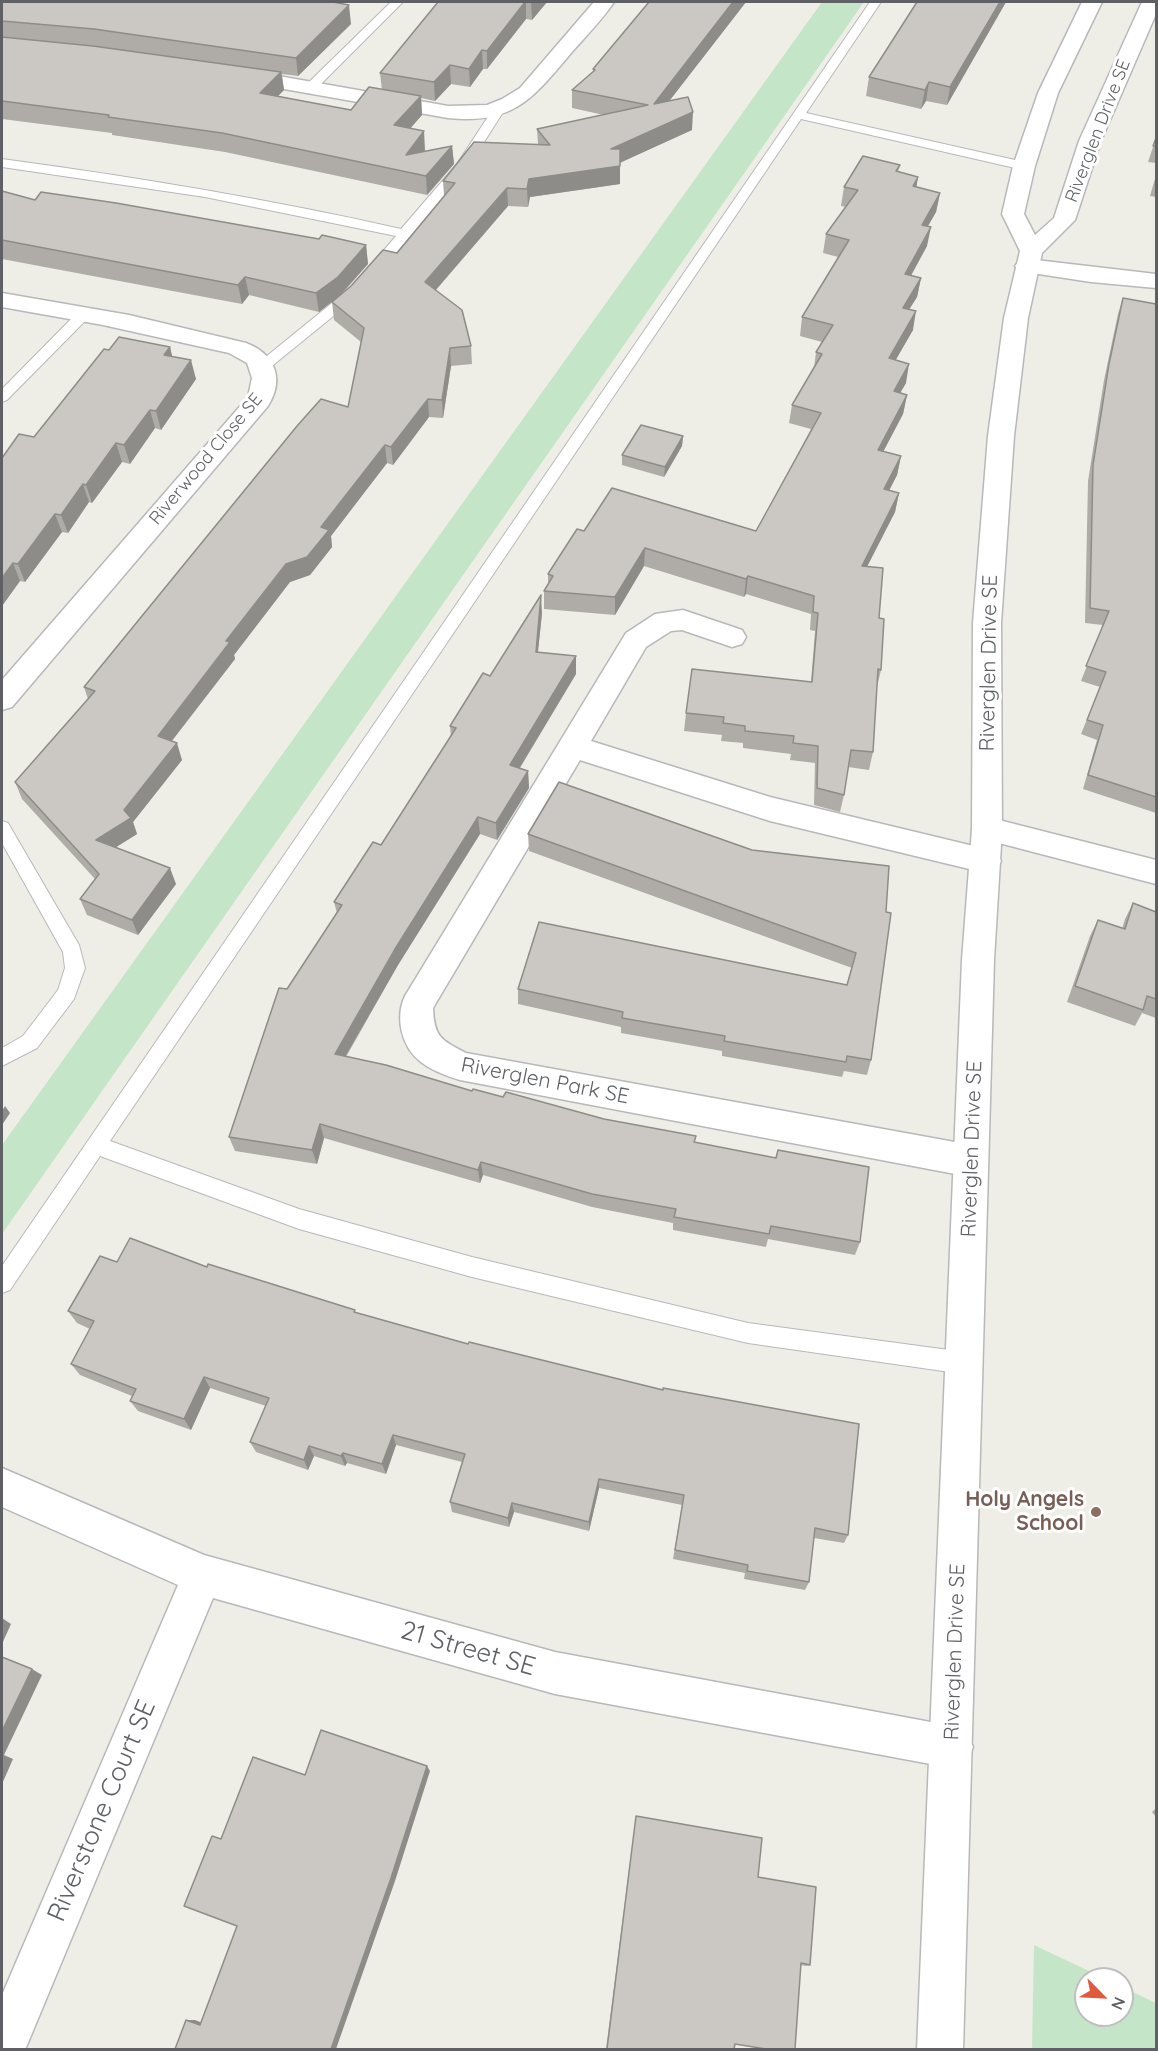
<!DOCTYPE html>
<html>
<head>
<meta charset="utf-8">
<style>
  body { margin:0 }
  #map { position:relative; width:1158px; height:2051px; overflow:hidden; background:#efeee6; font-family:Quicksand,sans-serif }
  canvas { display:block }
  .frame { position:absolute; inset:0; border:3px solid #5e6065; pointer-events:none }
  .north { position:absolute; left:1074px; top:1967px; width:60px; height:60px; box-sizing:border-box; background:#fff; border:2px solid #bfbfc1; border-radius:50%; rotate:114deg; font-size:16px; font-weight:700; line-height:24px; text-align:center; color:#5e6065 }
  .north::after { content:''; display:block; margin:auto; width:21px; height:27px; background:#de5c3d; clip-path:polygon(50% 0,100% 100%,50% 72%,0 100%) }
</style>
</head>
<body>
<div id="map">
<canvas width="1158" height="2051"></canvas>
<div class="frame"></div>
<div class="north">N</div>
</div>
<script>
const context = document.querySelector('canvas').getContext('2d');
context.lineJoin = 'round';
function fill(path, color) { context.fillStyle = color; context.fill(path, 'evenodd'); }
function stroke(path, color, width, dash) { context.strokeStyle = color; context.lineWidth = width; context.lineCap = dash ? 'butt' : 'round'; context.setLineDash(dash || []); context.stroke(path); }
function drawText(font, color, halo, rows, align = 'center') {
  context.font = font + ' Quicksand,sans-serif'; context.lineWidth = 6; context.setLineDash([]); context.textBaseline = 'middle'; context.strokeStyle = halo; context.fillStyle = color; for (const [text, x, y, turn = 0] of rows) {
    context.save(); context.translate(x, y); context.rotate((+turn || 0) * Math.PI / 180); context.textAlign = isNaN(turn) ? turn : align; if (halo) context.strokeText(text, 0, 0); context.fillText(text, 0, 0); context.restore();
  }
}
fill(new Path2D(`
  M 822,2 L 864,2 L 2,1234 L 2,1145 Z
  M 1034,1945 L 1106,1979 L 1086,1979 L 1086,2015 L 1122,2015 L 1122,1987 L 1156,2003 L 1156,2049 L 1032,2049 Z`), '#c5e5c8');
const service = new Path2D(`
  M 391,2 L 403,2 L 315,90 L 307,90 L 305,87 L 307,84 Z
  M 870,2 L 881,2 L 806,113 L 1024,162 L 1030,166 L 1024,170 L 801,119 L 110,1141 L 299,1209 L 472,1257 L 748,1323 L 964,1352 L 972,1355 L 975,1363 L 972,1371 L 964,1374 L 748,1343 L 472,1277 L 299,1229 L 100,1156 L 10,1290 L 2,1293 L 2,1266 Z
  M 499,105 L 505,109 L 467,169 L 378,274 L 373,275 L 366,271 L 396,236 L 205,197 L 2,167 L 2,159 C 136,177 269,199 401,229 L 457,164 L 495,106 Z
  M 353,289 L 358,290 L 360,293 L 358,296 L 267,370 L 257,370 L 255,367 L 257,364 L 348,290 Z
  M 84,310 L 89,311 L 91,314 L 89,317 L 7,400 L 2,402 L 2,389 L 79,311 Z
  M 2,821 L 8,823 L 79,945 L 85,968 L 74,999 L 37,1048 L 2,1066 L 2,1048 L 23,1036 L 58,990 L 65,968 L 63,952 L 2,843 Z`);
const minor = new Path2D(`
  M 594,2 L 614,2 C 602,20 586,36 572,52 C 533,98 514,125 448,118 L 239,81 L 232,79 L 229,75 L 232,71 L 239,69 L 448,106 L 487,105 L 502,99 L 520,88 Z
  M 1027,259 L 1156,274 L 1156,288 L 1091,282 L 1019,271 L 1015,266 L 1019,261 Z
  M 2,293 L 129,315 L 246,343 C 275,354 285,379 268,406 L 12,707 L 2,710 L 2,680 L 248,397 L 252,378 L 247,363 L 229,353 L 103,325 L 2,307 Z
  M 683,610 L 742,630 L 746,637 L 742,644 L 732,647 L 682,630 L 671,631 L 646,647 L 591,741 L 770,797 L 986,849 L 997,852 L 1001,861 L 997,870 L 986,873 L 770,821 L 580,760 L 433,1008 C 434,1037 441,1040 466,1053 L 971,1145 L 983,1150 L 988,1161 L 983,1172 L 971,1177 L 460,1080 C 447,1076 431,1070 421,1062 C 401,1047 395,1017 405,996 L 626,633 L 655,614 Z
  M 987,817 L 1156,860 L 1156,884 L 976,837 L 972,829 L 976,821 Z
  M 2,1468 L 204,1555 L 555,1652 L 952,1726 L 967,1732 L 973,1747 L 967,1762 L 952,1768 L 555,1694 L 213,1598 L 25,2050 L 2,2050 L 2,1995 L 178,1585 L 2,1507 Z`);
const tertiary = new Path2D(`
  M 1082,2 L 1102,2 L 1058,93 L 1035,166 L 1024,214 L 1035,235 L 1054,218 L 1079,141 L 1142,2 L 1156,2 L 1156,14 L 1101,141 L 1075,220 L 1042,253 L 1028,318 L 1014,436 L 1001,623 L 1002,829 L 994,960 L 963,2050 L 917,2050 L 962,960 L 972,829 L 973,623 L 988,436 L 1004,318 L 1020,251 L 1002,214 L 1013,166 L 1038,93 Z`);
stroke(service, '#b6b8bc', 2);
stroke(minor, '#b6b8bc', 3);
stroke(tertiary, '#b6b8bc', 3);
fill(service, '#fff');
fill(minor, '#fff');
fill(tertiary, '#fff');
fill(new Path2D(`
  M 2,2 L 338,2 L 337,2 L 351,24 L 298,76 L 282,74 L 284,90 L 278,96 L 351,110 L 382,90 L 380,73 L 438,2 L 547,2 L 532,20 L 526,19 L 487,69 L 483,69 L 470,87 L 451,84 L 435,101 L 421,98 L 422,115 L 410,129 L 425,150 L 424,152 L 452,146 L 454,164 L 427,195 L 225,152 L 112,135 L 112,133 L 2,119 Z
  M 649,2 L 746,2 L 669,101 L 692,130 L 620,162 L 620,184 L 530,197 L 528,207 L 508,206 L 436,290 L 471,346 L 472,364 L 451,366 L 443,418 L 429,417 L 393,465 L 387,463 L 331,536 L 332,547 L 310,575 L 290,582 L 234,655 L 235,659 L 172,741 L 182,760 L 133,822 L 137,834 L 116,847 L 176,884 L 138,935 L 87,915 L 80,899 L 95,879 L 22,799 L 15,782 L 88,699 L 84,687 L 348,407 L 361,342 L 334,320 L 332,302 L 319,312 L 249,295 L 242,304 L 2,259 L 2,191 L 35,200 L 366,245 L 368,264 L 342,294 L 397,253 L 444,196 L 443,181 L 538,144 L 537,129 L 604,115 L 572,108 L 572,90 L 593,72 L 593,69 Z
  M 917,2 L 1006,2 L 947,105 L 926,101 L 921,109 L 866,96 L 869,77 Z
  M 1156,138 L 1156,163 L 1148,162 Z
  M 900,165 L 898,172 L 918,177 L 916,187 L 940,193 L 936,212 L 928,226 L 927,246 L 911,276 L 921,278 L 917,297 L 909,309 L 913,330 L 895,360 L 906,383 L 900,393 L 907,395 L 903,414 L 883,452 L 901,456 L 897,475 L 889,491 L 899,493 L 895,512 L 867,567 L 879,618 L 881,670 L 877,687 L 873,752 L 869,770 L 848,767 L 844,795 L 840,812 L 814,805 L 815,763 L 790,760 L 791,754 L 743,748 L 743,743 L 721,741 L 722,735 L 684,731 L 686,713 L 811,682 L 815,631 L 810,630 L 811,614 L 746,594 L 744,597 L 644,566 L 615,615 L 544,609 L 544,591 L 548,584 L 548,574 L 584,531 L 756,531 L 811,429 L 789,423 L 792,405 L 814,368 L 816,352 L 822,342 L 800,336 L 802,317 L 838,257 L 823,253 L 826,234 L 846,207 L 841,206 L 844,187 Z
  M 1156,175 L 1156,197 L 1150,196 Z
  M 1123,298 L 1156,304 L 1156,813 L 1083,789 L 1097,740 L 1081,734 L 1100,687 L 1081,681 L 1103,625 L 1085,623 L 1088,481 L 1104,380 L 1118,314 Z
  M 170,347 L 172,356 L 196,379 L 161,430 L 155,428 L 130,464 L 122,462 L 92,503 L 89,502 L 68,533 L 62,532 L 25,582 L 20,581 L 2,606 L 2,458 L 34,437 L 109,350 Z
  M 683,436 L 682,446 L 664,477 L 622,465 L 622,455 Z
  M 542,613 L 538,652 L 576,656 L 576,674 L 520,768 L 528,771 L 529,788 L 497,840 L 480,834 L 398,965 L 346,1057 L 472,1091 L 604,1119 L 695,1143 L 860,1242 L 855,1255 L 768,1239 L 766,1247 L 673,1230 L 673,1223 L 592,1207 L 483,1175 L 480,1183 L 324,1138 L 317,1164 L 235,1151 L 229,1137 L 287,989 L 337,913 L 334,902 L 381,845 L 451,737 L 450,726 Z
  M 528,834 L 752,850 L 889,866 L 871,1060 L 867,1075 L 844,1071 L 842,1077 L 722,1056 L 722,1051 L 621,1033 L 621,1027 L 518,1004 L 518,989 L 847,985 L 852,968 L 529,851 Z
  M 1133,903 L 1156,912 L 1156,1018 L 1142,1013 L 1135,1026 L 1067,1002 L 1090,936 L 1098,920 L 1122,929 L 1125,919 Z
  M 117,1262 L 207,1267 L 356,1313 L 848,1535 L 844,1543 L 814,1538 L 809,1582 L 805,1590 L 744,1579 L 745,1573 L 673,1559 L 682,1505 L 599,1488 L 589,1531 L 514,1512 L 509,1527 L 452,1512 L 450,1502 L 462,1462 L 396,1445 L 386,1474 L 347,1463 L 345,1466 L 314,1456 L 308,1470 L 256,1452 L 250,1442 L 266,1406 L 210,1388 L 191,1430 L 138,1411 L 130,1401 L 132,1396 L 80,1375 L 71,1364 L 90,1329 L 77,1323 L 68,1311 Z
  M 1156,1808 L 1156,1817 L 1152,1812 Z
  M 636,1816 L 758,1877 L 810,1965 L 806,1966 L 801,1965 L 735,2044 L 734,2049 L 606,2049 Z`), '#afaca8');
fill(new Path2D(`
  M 327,2 L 338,2 L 336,3 L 349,5 L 351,24 L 298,76 L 296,58 Z
  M 525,2 L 526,2 L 526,19 L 487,69 L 487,51 Z
  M 531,2 L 547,2 L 532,20 Z
  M 733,2 L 746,2 L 653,122 L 654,104 Z
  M 1000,2 L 1006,2 L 947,105 L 950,87 Z
  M 482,50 L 483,69 L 470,87 L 469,69 Z
  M 450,65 L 451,84 L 435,101 L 434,82 Z
  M 281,72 L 284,90 L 263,111 L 260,93 Z
  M 929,82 L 926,101 L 921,109 L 925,90 Z
  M 421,96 L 422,115 L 396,144 L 394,125 Z
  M 693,112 L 692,130 L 611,167 L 611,149 Z
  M 424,131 L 425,150 L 409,173 L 406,155 Z
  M 452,146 L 454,164 L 427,195 L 426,176 Z
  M 620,166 L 620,184 L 530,197 L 528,207 L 527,189 L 529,179 Z
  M 918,177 L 915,196 L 913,186 Z
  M 507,188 L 508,206 L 427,300 L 425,282 Z
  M 940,193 L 936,212 L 918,243 L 922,225 Z
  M 931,227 L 927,246 L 901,293 L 905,274 Z
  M 366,245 L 368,264 L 340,295 L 319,312 L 316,293 Z
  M 245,277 L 249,295 L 242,304 L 238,285 Z
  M 921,278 L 917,297 L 899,326 L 903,308 Z
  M 916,311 L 913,330 L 886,377 L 889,358 Z
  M 170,347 L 174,365 L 164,355 Z
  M 450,348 L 451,366 L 443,418 L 442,400 Z
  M 191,360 L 196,379 L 161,430 L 156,411 Z
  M 909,364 L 906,383 L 890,410 L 894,391 Z
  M 907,395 L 903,414 L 874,469 L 878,450 Z
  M 428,399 L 429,417 L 393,465 L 391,447 Z
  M 150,410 L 155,428 L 130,464 L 124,445 Z
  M 683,436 L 682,446 L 664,477 L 665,467 Z
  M 116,443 L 122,462 L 92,503 L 86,485 Z
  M 385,445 L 387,463 L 331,536 L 332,547 L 310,575 L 290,582 L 234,655 L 235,659 L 163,752 L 158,736 L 226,641 L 286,564 L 321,527 Z
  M 901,456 L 897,475 L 880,508 L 884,489 Z
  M 83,484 L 89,502 L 68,533 L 61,515 Z
  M 899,493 L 895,512 L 858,584 L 862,566 Z
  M 55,514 L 62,532 L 25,582 L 18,564 Z
  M 645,548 L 644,566 L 615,615 L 615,597 Z
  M 13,563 L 20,581 L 2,606 L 2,578 Z
  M 748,576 L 746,594 L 744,597 L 746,579 Z
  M 541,595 L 542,613 L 536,669 L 536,652 Z
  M 576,656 L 576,674 L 511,782 L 510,765 Z
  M 177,743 L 182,760 L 133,822 L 137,834 L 102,856 L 96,840 L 124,810 Z
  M 528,771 L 529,788 L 497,840 L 496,823 Z
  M 478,817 L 480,834 L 398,965 L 338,1069 L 335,1054 L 395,949 Z
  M 170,868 L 176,884 L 138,935 L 132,920 Z
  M 5,1106 L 10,1113 L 2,1125 L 2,1111 Z
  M 320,1124 L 324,1138 L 317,1164 L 312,1150 Z
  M 481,1162 L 483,1175 L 480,1183 L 478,1170 Z
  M 204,1377 L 210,1388 L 191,1430 L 184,1419 Z
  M 393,1435 L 396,1445 L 386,1474 L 382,1464 Z
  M 309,1446 L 314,1456 L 308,1470 L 304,1460 Z
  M 343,1453 L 347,1463 L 345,1466 L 341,1456 Z
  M 599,1479 L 599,1488 L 589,1531 L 589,1522 Z
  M 512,1503 L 514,1512 L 509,1527 L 508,1518 Z
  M 2,1618 L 11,1624 L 2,1644 Z
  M 32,1669 L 42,1675 L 4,1755 L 13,1759 L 2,1784 L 2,1731 Z
  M 427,1766 L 430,1771 L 395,1881 L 336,2049 L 331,2049 Z
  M 186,2020 L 195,2020 L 208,2025 L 200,2025 Z`), '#8e8c88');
const building = new Path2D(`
  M 2,2 L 333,2 L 349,5 L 296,58 L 94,29 L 2,21 Z
  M 438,2 L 525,2 L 487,51 L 482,50 L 469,69 L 450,65 L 434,82 L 380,73 Z
  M 649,2 L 733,2 L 654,104 L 688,97 L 693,112 L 611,149 L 620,149 L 620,166 L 529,179 L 527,189 L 507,188 L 425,282 L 462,310 L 471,346 L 450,348 L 442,400 L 428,399 L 391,447 L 385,445 L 321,527 L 329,530 L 307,557 L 286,564 L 226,641 L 230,642 L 158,736 L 177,743 L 124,810 L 131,818 L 96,840 L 170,868 L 132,920 L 80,899 L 99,874 L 15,782 L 95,691 L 84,687 L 297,426 L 321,399 L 348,407 L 364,328 L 332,302 L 351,286 L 383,250 L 397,253 L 455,183 L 443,181 L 474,142 L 550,145 L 537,129 L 648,105 L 572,90 L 595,70 L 593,69 Z
  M 917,2 L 1000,2 L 950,87 L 929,82 L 925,90 L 869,77 Z
  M 2,37 L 93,46 L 281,72 L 260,93 L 351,110 L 369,87 L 421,96 L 394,125 L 424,131 L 406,155 L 452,146 L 426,176 L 222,133 L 108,117 L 109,115 L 2,101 Z
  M 1156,138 L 1156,146 L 1153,146 Z
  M 863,156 L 900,165 L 896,171 L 918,177 L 913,186 L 940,193 L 922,225 L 931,227 L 905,274 L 921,278 L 903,308 L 916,311 L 889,358 L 909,364 L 894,391 L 907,395 L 878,450 L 901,456 L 884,489 L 899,493 L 862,566 L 883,568 L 879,618 L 884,619 L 881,670 L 878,669 L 873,752 L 851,750 L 844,795 L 817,788 L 818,746 L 793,743 L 794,736 L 745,731 L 745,726 L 723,723 L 724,717 L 686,713 L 692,669 L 812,682 L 818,613 L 813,612 L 814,596 L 748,576 L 746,579 L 645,548 L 615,597 L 544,591 L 553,576 L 548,574 L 577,529 L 584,531 L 612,488 L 756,531 L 821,413 L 792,405 L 822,354 L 816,352 L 833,325 L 802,317 L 849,240 L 826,234 L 858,190 L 844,187 Z
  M 2,191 L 35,200 L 41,192 L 116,203 L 319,239 L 322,235 L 366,245 L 338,277 L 316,293 L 245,277 L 238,285 L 2,240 Z
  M 1123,298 L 1156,304 L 1156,797 L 1088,775 L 1103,725 L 1087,720 L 1106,672 L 1086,666 L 1109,611 L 1090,608 L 1093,465 L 1109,364 Z
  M 119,337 L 170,347 L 164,355 L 191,360 L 156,411 L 150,410 L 124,445 L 116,443 L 86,485 L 83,484 L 61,515 L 55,514 L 18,564 L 13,563 L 2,578 L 2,458 L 19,434 L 34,437 L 104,349 L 109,350 Z
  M 641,425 L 683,436 L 665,467 L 622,455 Z
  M 541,595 L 536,652 L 576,656 L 510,765 L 528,771 L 496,823 L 478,817 L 395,949 L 335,1054 L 386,1065 L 472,1091 L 473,1089 L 503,1097 L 506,1092 L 604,1119 L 696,1136 L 694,1142 L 776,1158 L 778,1150 L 869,1167 L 860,1242 L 771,1226 L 769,1234 L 674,1217 L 676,1209 L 592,1194 L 481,1162 L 478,1170 L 320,1124 L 312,1150 L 229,1137 L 279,988 L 287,989 L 342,905 L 334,902 L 373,842 L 381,845 L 456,728 L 450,726 L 483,673 L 490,676 Z
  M 559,782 L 752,850 L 889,866 L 886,912 L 891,913 L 871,1060 L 847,1056 L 846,1062 L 724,1041 L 725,1036 L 622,1018 L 623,1012 L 518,989 L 539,922 L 847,985 L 856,953 L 528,834 Z
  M 1133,903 L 1156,912 L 1156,999 L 1147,996 L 1143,1010 L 1075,986 L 1098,920 L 1125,929 Z
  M 130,1238 L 207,1267 L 208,1264 L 355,1310 L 354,1312 L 468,1344 L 469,1342 L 663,1390 L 663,1388 L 859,1424 L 848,1535 L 815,1528 L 809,1582 L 747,1571 L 748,1565 L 675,1550 L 684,1495 L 599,1479 L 589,1522 L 512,1503 L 508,1518 L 450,1502 L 465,1454 L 393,1435 L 382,1464 L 343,1453 L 341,1456 L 309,1446 L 304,1460 L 250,1442 L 269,1398 L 204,1377 L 184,1419 L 130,1401 L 136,1389 L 71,1364 L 94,1321 L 68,1311 L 100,1256 L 117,1262 Z
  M 2,1657 L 32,1669 L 2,1731 Z
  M 321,1730 L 427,1766 L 391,1878 L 331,2049 L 175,2049 L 186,2020 L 200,2025 L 237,1926 L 184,1906 L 212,1836 L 221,1839 L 253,1757 L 305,1775 Z
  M 636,1816 L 762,1838 L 758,1877 L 816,1887 L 810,1965 L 801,1963 L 795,2049 L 766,2049 L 735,2044 L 734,2049 L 607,2049 Z`);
fill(building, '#cbc8c3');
stroke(building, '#8e8c88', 1.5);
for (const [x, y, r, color] of [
  [1096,1512,6,"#8d6e63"]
]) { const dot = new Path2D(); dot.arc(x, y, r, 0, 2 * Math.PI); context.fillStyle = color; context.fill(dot); stroke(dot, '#fff', 2); }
drawText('18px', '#5e6065', '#fff', [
  ["Riverglen Drive SE",1098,131,-69],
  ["Riverwood Close SE",206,459,-50]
]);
drawText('21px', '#5e6065', '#fff', [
  ["Riverglen Drive SE",989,663,-89],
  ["Riverglen Park SE",545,1081,11],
  ["Riverglen Drive SE",972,1149,-88],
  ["Riverglen Drive SE",955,1652,-88]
]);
drawText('bold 21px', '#785e54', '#fff', [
  ["Holy Angels",1084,1500],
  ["School",1084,1524]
], 'right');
drawText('26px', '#5e6065', '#fff', [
  ["21 Street SE",468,1649,16],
  ["Riverstone Court SE",102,1811,-67]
]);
</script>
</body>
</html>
